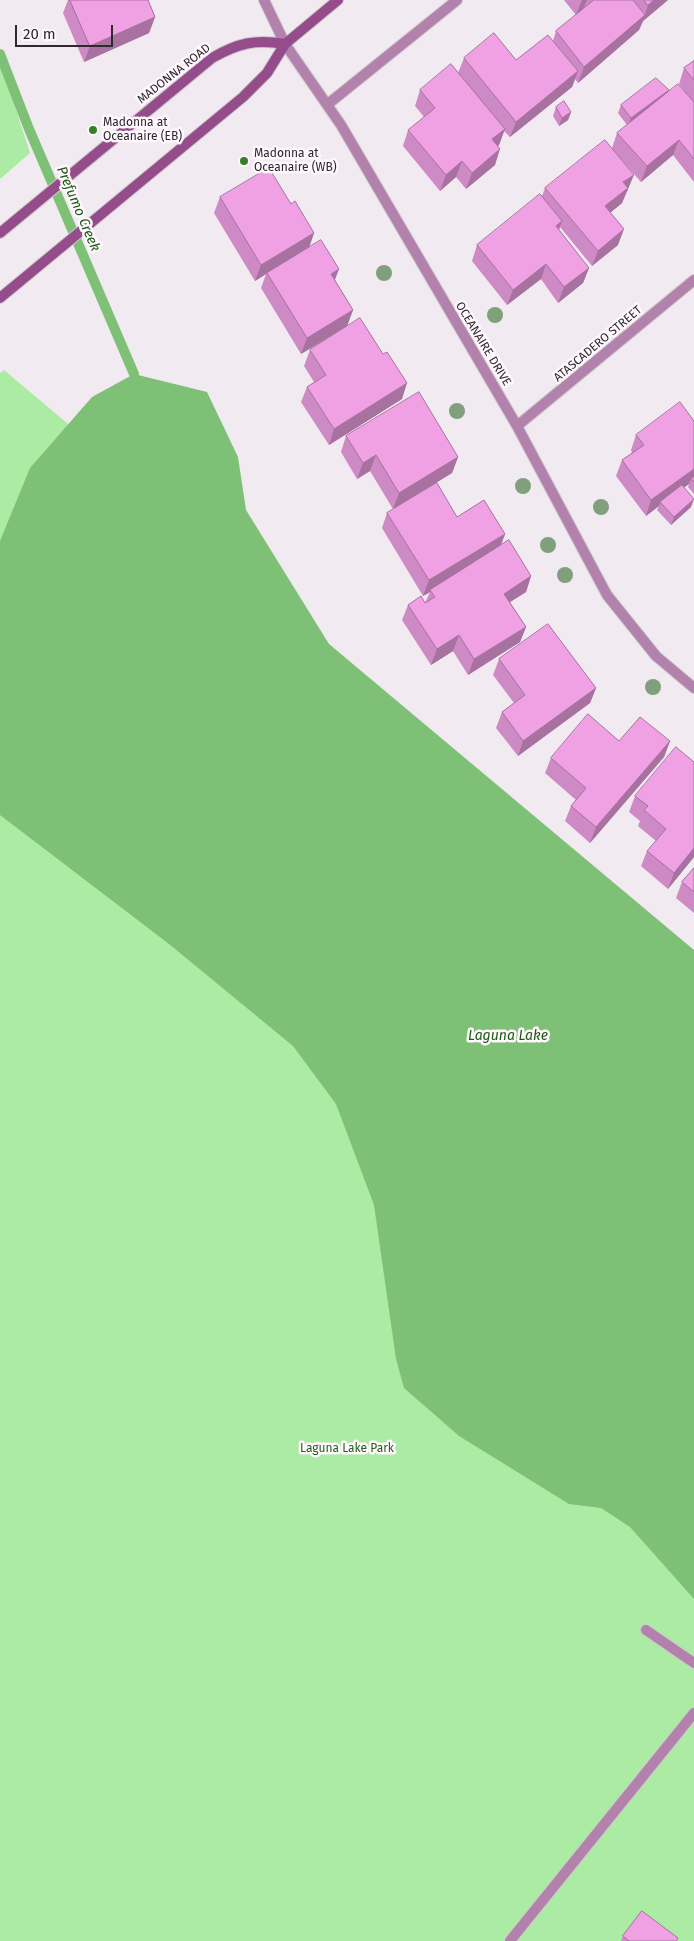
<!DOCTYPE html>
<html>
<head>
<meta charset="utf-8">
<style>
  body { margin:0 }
  #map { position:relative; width:694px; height:1941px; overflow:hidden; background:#f1eaf0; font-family:"Fira Sans",sans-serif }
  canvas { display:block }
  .scale { position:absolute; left:15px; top:25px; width:98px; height:22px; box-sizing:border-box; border:2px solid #2c2a2c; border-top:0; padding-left:6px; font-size:15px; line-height:18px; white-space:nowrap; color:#2c2a2c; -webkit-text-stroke:4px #fff7fd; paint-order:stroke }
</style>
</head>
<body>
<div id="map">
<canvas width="694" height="1941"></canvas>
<div class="scale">20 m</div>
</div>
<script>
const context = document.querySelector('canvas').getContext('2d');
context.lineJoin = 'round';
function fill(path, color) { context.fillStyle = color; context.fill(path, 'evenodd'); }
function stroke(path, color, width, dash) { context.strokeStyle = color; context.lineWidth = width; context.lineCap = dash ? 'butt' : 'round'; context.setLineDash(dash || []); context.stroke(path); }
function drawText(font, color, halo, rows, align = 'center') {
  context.font = font + ' "Fira Sans",sans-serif'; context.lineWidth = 5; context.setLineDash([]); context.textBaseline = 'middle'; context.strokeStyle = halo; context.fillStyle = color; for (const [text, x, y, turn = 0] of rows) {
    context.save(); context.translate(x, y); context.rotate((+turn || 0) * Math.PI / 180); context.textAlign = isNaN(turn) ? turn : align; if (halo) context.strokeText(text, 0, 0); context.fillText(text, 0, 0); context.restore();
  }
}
fill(new Path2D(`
  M 0,60 L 30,153 L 0,179 Z
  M 4,370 L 329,644 L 694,957 L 694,1941 L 0,1941 L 0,373 Z`), '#aceba3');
fill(new Path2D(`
  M 134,374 L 207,392 L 238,457 L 246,510 L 329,644 L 694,950 L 694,1599 L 630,1527 L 601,1508 L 569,1504 L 459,1436 L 404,1388 L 396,1359 L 374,1205 L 336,1104 L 293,1046 L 169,944 L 0,815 L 0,541 L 30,468 L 92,397 Z`), '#7ec176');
stroke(new Path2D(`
  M 0,54 L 29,129 L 134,374`), '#7ec176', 10);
const lane = new Path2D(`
  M 646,1630 L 694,1663
  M 510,1941 L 694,1713`);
const street = new Path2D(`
  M 264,0 L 285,44 L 341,125 L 517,426 L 607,595 L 656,656 L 694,688
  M 328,104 L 457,0
  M 517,426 L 694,280`);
const secondary = new Path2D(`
  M 0,233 L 212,58 C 238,43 255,39 285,44
  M 0,298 L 243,97 L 267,73 L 285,44 L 338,0`);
stroke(lane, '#cec7cd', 12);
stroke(street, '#cec7cd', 12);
stroke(secondary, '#cec7cd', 12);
stroke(lane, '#b382ac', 10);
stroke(street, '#b382ac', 10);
stroke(secondary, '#944c8b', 10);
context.fillStyle = '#7fa07b';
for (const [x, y] of [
  [384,273],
  [495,315],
  [457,411],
  [523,486],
  [601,507],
  [548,545],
  [565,575],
  [653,687]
]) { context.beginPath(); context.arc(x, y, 8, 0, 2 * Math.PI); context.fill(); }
fill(new Path2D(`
  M 68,0 L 148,0 L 155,17 L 149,33 L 84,62 L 63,13 Z
  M 564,0 L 668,0 L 643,21 L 639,30 L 578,83 L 575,79 L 572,87 L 510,137 L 504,131 L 499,145 L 498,146 L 495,165 L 466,189 L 456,177 L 440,191 L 403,146 L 408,130 L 424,117 L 415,106 L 420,90 L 458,73 L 464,58 L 516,60 L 553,41 L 556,31 L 576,15 Z
  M 694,61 L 694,182 L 673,155 L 641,182 L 613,150 L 628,191 L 626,192 L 622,203 L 610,213 L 618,245 L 592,266 L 560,227 L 559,230 L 589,268 L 583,283 L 558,303 L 541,279 L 507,305 L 472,261 L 477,245 L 542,196 L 545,188 L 612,148 L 617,133 L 627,125 L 618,113 L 621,105 L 668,92 L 687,94 L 679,84 L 684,68 Z
  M 556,107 L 571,112 L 568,120 L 559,126 L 553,116 Z
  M 220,197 L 314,233 L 309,247 L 335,280 L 353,310 L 347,326 L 301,354 L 261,288 L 266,274 L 255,281 L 214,213 Z
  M 310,350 L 383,354 L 402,399 L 329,445 L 301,402 L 307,387 L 314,382 L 304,366 Z
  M 694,421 L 694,494 L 688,487 L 689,484 L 684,487 L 691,507 L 671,525 L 657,510 L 659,506 L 646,516 L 616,476 L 622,460 L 632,453 L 631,450 L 636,435 Z
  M 346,436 L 458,457 L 452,473 L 393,509 L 370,471 L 357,479 L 341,452 Z
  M 387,513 L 457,517 L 505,534 L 501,545 L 531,576 L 526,592 L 510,602 L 526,627 L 520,642 L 468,675 L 453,651 L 431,665 L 402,620 L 408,605 L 425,603 L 430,592 L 423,596 L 382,528 Z
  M 499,659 L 596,688 L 590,703 L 518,756 L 496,728 L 502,712 L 514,703 L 493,675 Z
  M 619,741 L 670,741 L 664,757 L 590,843 L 565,821 L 571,806 L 576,800 L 545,773 L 551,758 Z
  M 694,762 L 694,857 L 668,889 L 641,866 L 647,851 L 656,841 L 638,826 L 640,821 L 629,812 L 635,796 Z
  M 694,868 L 694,913 L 676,898 L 682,882 Z
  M 623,1936 L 678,1938 L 677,1941 L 621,1941 Z`), '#ce8ac4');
fill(new Path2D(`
  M 582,0 L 587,0 L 583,9 L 576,15 Z
  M 654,0 L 668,0 L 643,21 L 639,30 L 578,83 L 584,67 L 645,15 L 648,5 Z
  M 155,17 L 149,33 L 84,62 L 90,46 Z
  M 578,71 L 572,87 L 510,137 L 516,122 Z
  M 669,90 L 666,98 L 628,127 L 631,118 Z
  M 571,112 L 568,120 L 559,126 L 562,118 Z
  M 505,129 L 499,145 L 487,155 L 492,139 Z
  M 679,140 L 673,155 L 641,182 L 647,166 Z
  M 500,149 L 495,165 L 466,189 L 472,173 Z
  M 462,161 L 456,177 L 440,191 L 446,175 Z
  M 634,175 L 622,203 L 599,222 L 605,206 L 623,182 Z
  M 562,221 L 556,237 L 556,226 Z
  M 624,229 L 618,245 L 592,266 L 598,251 Z
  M 314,233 L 309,248 L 267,273 L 266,274 L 255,281 L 261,265 Z
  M 546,264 L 541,279 L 507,305 L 513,290 Z
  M 589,268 L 583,283 L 558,303 L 564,287 Z
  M 339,269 L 333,285 L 331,274 Z
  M 353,310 L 347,326 L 301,354 L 307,338 Z
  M 407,383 L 402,399 L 329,445 L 334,429 Z
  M 376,455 L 370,471 L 357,479 L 363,463 Z
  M 458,457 L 452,473 L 393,509 L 399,493 Z
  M 694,469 L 694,480 L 691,479 L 689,484 L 662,504 L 660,502 L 659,506 L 646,516 L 651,500 Z
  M 694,499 L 691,507 L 671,525 L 674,517 Z
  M 505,534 L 499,550 L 430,590 L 430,592 L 423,596 L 429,580 Z
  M 531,576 L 526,592 L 499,609 L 504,594 Z
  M 526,627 L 520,642 L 468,675 L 474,659 Z
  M 459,635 L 453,651 L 431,665 L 437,649 Z
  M 596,688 L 590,703 L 518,756 L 523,741 Z
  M 670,741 L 664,757 L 590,843 L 596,827 Z
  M 694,848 L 694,857 L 668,889 L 674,873 Z`), '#a771a0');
const building = new Path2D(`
  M 70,0 L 148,0 L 155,17 L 90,46 Z
  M 594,0 L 633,0 L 645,15 L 584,67 L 556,31 Z
  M 644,0 L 654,0 L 648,5 Z
  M 494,33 L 516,60 L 548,35 L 578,71 L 516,122 L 464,58 Z
  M 694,61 L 694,80 L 684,68 Z
  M 451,64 L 505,129 L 492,139 L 500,149 L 472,173 L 462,161 L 446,175 L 408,130 L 435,108 L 420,90 Z
  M 656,78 L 669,90 L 631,118 L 621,105 Z
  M 678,84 L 694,102 L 694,159 L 679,140 L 647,166 L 617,133 Z
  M 564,101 L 571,112 L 562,118 L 556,107 Z
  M 605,140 L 634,175 L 623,182 L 628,188 L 605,206 L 624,229 L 598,251 L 545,188 Z
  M 269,168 L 291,204 L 295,201 L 314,233 L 261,265 L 220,197 Z
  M 540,194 L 562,221 L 556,226 L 589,268 L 564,287 L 546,264 L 513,290 L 477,245 Z
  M 321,240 L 339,269 L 331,274 L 353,310 L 307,338 L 267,273 Z
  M 360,318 L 383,354 L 387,352 L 407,383 L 334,429 L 307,387 L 326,375 L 310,350 Z
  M 419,392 L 458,457 L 399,493 L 376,455 L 363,463 L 346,436 Z
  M 680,402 L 694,421 L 694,469 L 651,500 L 622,460 L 644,445 L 636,435 Z
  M 694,476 L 694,482 L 691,479 Z
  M 437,483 L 457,517 L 484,500 L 505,534 L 429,580 L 387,513 Z
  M 682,485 L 694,499 L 674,517 L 660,502 Z
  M 509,540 L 531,576 L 504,594 L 526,627 L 474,659 L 459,635 L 437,649 L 408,605 L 421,596 L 425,603 L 435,597 L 430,590 Z
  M 548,624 L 596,688 L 523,741 L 502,712 L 525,695 L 499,659 Z
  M 588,714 L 619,741 L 640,717 L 670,741 L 596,827 L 571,806 L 586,788 L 551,758 Z
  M 676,747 L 694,762 L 694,848 L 674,873 L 647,851 L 666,829 L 644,810 L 648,806 L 635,796 Z
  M 694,868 L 694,892 L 682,882 Z
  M 642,1911 L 678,1938 L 676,1941 L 629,1941 L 623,1936 Z`);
fill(building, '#efa1e4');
stroke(building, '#a771a0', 1);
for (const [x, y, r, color] of [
  [93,130,5,"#338029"],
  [244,161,5,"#338029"]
]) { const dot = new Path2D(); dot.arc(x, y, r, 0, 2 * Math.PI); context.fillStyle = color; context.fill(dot); stroke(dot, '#fff7fd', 2); }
drawText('12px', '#2c2a2c', '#fff7fd', [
  ["MADONNA ROAD",174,74,-38],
  ["OCEANAIRE DRIVE",483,344,59],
  ["ATASCADERO STREET",598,344,-40]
]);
drawText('12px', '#2c2a2c', '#fff7fd', [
  ["Madonna at",103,123],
  ["Oceanaire (EB)",103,137],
  ["Madonna at",254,154],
  ["Oceanaire (WB)",254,168]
], 'left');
drawText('12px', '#22631b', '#fff7fd', [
  ["Laguna Lake Park",347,1449]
]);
drawText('italic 14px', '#195b10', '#fff7fd', [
  ["Prefumo Creek",78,209,67],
  ["Laguna Lake",508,1036]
]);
</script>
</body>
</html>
